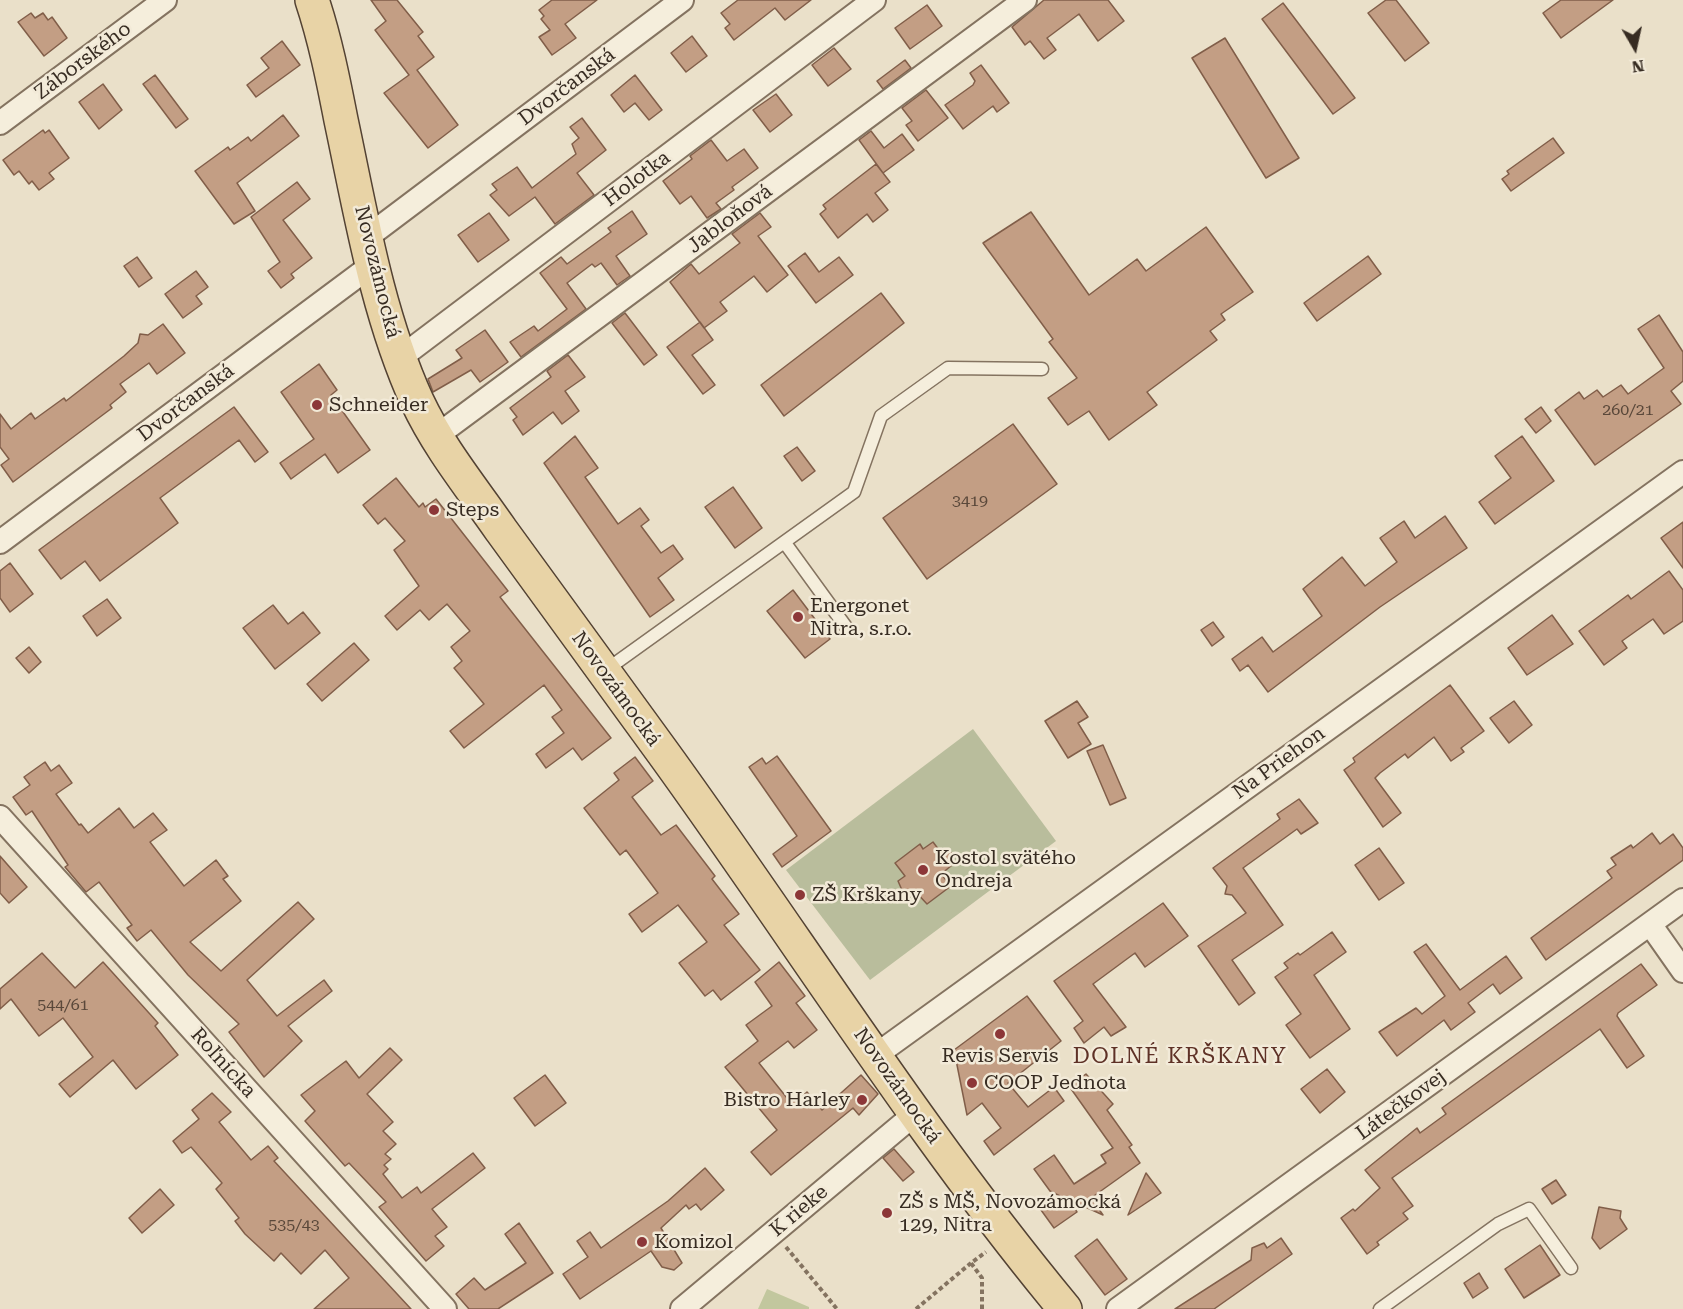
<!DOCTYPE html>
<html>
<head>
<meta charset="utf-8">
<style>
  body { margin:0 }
  #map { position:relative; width:1683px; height:1309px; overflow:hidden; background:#eae0c9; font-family:"Roboto Serif",serif }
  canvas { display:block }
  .north { position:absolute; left:1605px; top:18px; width:60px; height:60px; -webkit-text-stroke:4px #f2ead8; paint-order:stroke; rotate:171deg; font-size:16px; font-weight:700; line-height:24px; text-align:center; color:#372c22 }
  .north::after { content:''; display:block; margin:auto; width:21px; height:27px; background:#372c22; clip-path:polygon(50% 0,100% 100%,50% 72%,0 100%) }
</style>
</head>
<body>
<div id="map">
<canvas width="1683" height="1309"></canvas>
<div class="north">N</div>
</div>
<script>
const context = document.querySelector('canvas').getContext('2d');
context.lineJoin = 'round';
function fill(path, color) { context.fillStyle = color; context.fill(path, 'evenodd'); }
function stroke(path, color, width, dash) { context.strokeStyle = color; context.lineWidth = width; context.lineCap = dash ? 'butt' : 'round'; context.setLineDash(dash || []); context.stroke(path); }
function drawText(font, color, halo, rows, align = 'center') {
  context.font = font + ' "Roboto Serif",serif'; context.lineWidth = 5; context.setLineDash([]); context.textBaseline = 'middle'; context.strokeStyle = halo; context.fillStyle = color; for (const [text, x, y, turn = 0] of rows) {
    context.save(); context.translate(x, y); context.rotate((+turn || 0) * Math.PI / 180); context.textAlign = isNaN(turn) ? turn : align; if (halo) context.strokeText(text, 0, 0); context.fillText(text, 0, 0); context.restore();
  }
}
fill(new Path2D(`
  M 767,1289 L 809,1307 L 809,1309 L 758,1309 Z`), '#c2c79e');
fill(new Path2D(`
  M 973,729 L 1056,841 L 870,980 L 786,870 Z`), '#b9bd9c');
const building = new Path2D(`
  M 371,0 L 397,0 L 423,32 L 418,36 L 434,57 L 417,70 L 458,125 L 428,148 L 384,93 L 409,75 L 375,30 L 386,21 Z
  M 552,0 L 597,0 L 565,24 L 576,38 L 552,55 L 539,37 L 550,30 L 541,19 L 544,16 L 539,10 Z
  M 738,0 L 811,0 L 785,20 L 775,8 L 734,40 L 725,28 L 730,24 L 721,13 Z
  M 1044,0 L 1108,0 L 1124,21 L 1098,41 L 1079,14 L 1047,38 L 1056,50 L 1044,59 L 1030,41 L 1025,45 L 1012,27 Z
  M 1386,0 L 1396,0 L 1429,43 L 1405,61 L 1368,13 Z
  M 1561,0 L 1613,0 L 1561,38 L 1543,13 Z
  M 1283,3 L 1355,98 L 1333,114 L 1262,19 Z
  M 927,5 L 942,26 L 910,49 L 895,28 Z
  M 31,13 L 35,18 L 43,13 L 48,20 L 52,17 L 67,38 L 44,56 L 18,22 Z
  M 692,36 L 707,56 L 686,72 L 671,53 Z
  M 1225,38 L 1299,158 L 1266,178 L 1192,58 Z
  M 282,41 L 300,65 L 256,97 L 247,85 L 269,68 L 261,58 Z
  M 834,48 L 851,69 L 828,86 L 812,65 Z
  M 905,60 L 911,68 L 883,89 L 877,81 Z
  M 981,65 L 1009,103 L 997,112 L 993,106 L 963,129 L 945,105 L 973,85 L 975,81 L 970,73 Z
  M 155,75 L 188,119 L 176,128 L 143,84 Z
  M 635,75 L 662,110 L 649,120 L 635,103 L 624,112 L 611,95 Z
  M 103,84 L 122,110 L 99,129 L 79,102 Z
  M 926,90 L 948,118 L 918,141 L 906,125 L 912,121 L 902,108 Z
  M 776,94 L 792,115 L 770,132 L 753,110 Z
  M 283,115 L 299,136 L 237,183 L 255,211 L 234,224 L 195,171 L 228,147 L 230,150 L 248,137 L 251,141 Z
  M 582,118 L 606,150 L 577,173 L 594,195 L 555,224 L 535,197 L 509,216 L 490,195 L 497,190 L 492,184 L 517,167 L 532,188 L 576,154 L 572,144 L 579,138 L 570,127 Z
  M 43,130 L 45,133 L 49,130 L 69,158 L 49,173 L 54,179 L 39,190 L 32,181 L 29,184 L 19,171 L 14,175 L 3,160 Z
  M 871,131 L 884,148 L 902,134 L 914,150 L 883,173 L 859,140 Z
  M 1553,138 L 1564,153 L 1511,191 L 1502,179 L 1509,174 L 1507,171 Z
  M 711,140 L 727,161 L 744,149 L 758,168 L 732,187 L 734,190 L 716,203 L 721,209 L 707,218 L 691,196 L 680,204 L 663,181 L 692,159 L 690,156 Z
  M 876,164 L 890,182 L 875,193 L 888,210 L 873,222 L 867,214 L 838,238 L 820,214 L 826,209 L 823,205 Z
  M 297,182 L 310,199 L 283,220 L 312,258 L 291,274 L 294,278 L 281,288 L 268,271 L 280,262 L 251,217 Z
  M 632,211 L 647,234 L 616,256 L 630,276 L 617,285 L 601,263 L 595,267 L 592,264 L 567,283 L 586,309 L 521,357 L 510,342 L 534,326 L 538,331 L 567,309 L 540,273 L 561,257 L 567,264 L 611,232 L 608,228 Z
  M 1031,212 L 1089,295 L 1137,259 L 1146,271 L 1206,227 L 1253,292 L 1221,314 L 1225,320 L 1210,331 L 1217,340 L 1147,392 L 1157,405 L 1109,440 L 1089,411 L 1068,425 L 1048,398 L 1077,378 L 1049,342 L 1053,339 L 983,243 Z
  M 489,213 L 509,240 L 478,262 L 458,235 Z
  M 760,213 L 771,227 L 758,236 L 788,275 L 767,292 L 754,276 L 720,302 L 727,311 L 704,328 L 670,282 L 691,264 L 699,274 L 740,243 L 732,234 Z
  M 805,253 L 819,272 L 839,257 L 853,275 L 816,303 L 788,266 Z
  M 1368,256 L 1381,274 L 1317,321 L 1304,303 Z
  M 137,257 L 152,278 L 139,287 L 124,266 Z
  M 196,271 L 208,287 L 196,296 L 202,304 L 183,318 L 165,294 Z
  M 881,293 L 904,323 L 784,416 L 761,385 Z
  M 625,313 L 657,355 L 644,365 L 612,323 Z
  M 1659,315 L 1683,352 L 1683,381 L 1671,391 L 1681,404 L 1595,465 L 1555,410 L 1579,392 L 1584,399 L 1597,390 L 1603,397 L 1621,385 L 1628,394 L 1664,368 L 1638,329 Z
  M 700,322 L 713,340 L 692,355 L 715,385 L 703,394 L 667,347 Z
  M 163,324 L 185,353 L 157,374 L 149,363 L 120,384 L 126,392 L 110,405 L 112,408 L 13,482 L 1,465 L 9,459 L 0,447 L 0,414 L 11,429 L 31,413 L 35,419 L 64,398 L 66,401 L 124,356 L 138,343 L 140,334 L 148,335 Z
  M 485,330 L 508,362 L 480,382 L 471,370 L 433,392 L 428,379 L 462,358 L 456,350 Z
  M 568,355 L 585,377 L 565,391 L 579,411 L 562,424 L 553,412 L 523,435 L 513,420 L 517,417 L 510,408 L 551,377 L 547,371 Z
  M 319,364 L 337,390 L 331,395 L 370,450 L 338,473 L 325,454 L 291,479 L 280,463 L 314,439 L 281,392 Z
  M 234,407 L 268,452 L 255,462 L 239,440 L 160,498 L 178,523 L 100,581 L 85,561 L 61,579 L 39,550 Z
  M 1541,407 L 1551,421 L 1536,433 L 1525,419 Z
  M 1013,424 L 1057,484 L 927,579 L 883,518 Z
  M 575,436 L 598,468 L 585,477 L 618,524 L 640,508 L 649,520 L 641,526 L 661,553 L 673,545 L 683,559 L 658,578 L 674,600 L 650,617 L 544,463 Z
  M 1522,436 L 1554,481 L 1495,524 L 1479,502 L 1511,478 L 1495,456 Z
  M 797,447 L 815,471 L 802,481 L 784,456 Z
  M 396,478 L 419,507 L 423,503 L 425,507 L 436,499 L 508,591 L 500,597 L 611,738 L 582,760 L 573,748 L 546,768 L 536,754 L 564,733 L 552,717 L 562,710 L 544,685 L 464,748 L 450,731 L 484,704 L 454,668 L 462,661 L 451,647 L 470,631 L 447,604 L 429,620 L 420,610 L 397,630 L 385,616 L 419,586 L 394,550 L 405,541 L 385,518 L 378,524 L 363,505 Z
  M 733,487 L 762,528 L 735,548 L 705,507 Z
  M 1445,516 L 1467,548 L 1380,607 L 1268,692 L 1248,665 L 1240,671 L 1232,659 L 1262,637 L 1273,652 L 1322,616 L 1303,589 L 1342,557 L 1365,586 L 1397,562 L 1380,538 L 1404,521 L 1415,538 Z
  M 1683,522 L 1683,568 L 1661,538 Z
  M 10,563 L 33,594 L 10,612 L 0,598 L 0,571 Z
  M 1669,571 L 1683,590 L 1683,621 L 1664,634 L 1653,619 L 1622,641 L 1627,648 L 1604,665 L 1579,631 L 1628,595 L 1631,599 Z
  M 793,590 L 830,639 L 805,658 L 767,611 Z
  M 107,599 L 121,618 L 97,636 L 83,616 Z
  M 273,605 L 288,624 L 303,612 L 320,633 L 275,669 L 243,628 Z
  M 1552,615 L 1573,644 L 1527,675 L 1508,648 Z
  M 1213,622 L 1224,637 L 1212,646 L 1201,630 Z
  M 354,643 L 369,660 L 322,701 L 307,684 Z
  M 29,647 L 41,662 L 29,673 L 16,658 Z
  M 1450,685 L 1484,731 L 1461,748 L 1464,752 L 1451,761 L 1434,737 L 1408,758 L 1405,754 L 1380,773 L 1375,778 L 1401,813 L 1383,827 L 1344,770 L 1355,762 L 1353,758 Z
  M 1077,701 L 1088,717 L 1078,723 L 1091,744 L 1068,758 L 1045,721 Z
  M 1514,701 L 1532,725 L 1509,743 L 1490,718 Z
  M 1103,745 L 1126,798 L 1110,805 L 1087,751 Z
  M 777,756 L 831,831 L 782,867 L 773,854 L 797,836 L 749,767 L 762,758 L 766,764 Z
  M 635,757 L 653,781 L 632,797 L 661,835 L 676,825 L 715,876 L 712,879 L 739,914 L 724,925 L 760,970 L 721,1000 L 713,990 L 705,996 L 679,963 L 707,942 L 678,905 L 642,932 L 629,914 L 658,893 L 626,850 L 620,855 L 584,808 L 619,780 L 614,773 Z
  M 45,762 L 51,771 L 59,765 L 72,783 L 56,794 L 79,825 L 81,824 L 88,833 L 119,808 L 134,828 L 153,813 L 167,830 L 150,842 L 184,886 L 216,860 L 228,876 L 223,879 L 241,901 L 190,942 L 221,971 L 298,902 L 314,919 L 247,980 L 277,1016 L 324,980 L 332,991 L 288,1026 L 302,1041 L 264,1077 L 229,1032 L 239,1024 L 188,975 L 151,930 L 137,941 L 127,928 L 132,925 L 99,882 L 86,892 L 65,867 L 68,865 L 32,811 L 26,815 L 13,797 L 30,785 L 24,777 Z
  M 1299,799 L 1318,823 L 1301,834 L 1297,829 L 1243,868 L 1283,925 L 1232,960 L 1255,993 L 1239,1005 L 1198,946 L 1246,913 L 1232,895 L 1225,894 L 1227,886 L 1213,868 L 1280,819 L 1277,814 Z
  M 1652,833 L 1660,844 L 1673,834 L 1683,848 L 1683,860 L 1546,960 L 1531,938 L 1612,878 L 1607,871 L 1616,865 L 1611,858 L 1631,845 L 1633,848 Z
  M 933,842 L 939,850 L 952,853 L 951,866 L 941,874 L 951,886 L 927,904 L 914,890 L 905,897 L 898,881 L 905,876 L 895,863 L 920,844 L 923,849 Z
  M 1379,848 L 1404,883 L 1379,900 L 1355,865 Z
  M 0,856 L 27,887 L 9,903 L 0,893 Z
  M 1163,903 L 1188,936 L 1145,967 L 1135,953 L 1093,984 L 1126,1027 L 1111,1036 L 1104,1027 L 1084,1043 L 1074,1028 L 1083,1021 L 1054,981 Z
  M 1332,932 L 1346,952 L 1314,975 L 1350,1029 L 1310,1058 L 1286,1025 L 1301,1014 L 1275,977 L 1288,968 L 1284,963 L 1298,953 L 1300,955 Z
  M 1426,944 L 1460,990 L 1506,956 L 1522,978 L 1500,994 L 1493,984 L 1468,1003 L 1475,1012 L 1451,1030 L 1444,1020 L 1397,1056 L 1379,1032 L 1416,1008 L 1422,1014 L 1445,996 L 1414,952 Z
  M 42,953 L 75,988 L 103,962 L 158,1023 L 155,1026 L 178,1055 L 136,1089 L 113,1060 L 70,1097 L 59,1084 L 93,1057 L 63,1018 L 39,1036 L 11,999 L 0,1009 L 0,989 Z
  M 779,962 L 805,996 L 796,1003 L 817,1030 L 794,1048 L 788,1041 L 759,1063 L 791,1103 L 794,1100 L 796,1102 L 807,1092 L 822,1110 L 861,1075 L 878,1094 L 859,1115 L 853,1108 L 771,1175 L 751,1152 L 777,1130 L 725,1067 L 758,1041 L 746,1025 L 772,1006 L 755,982 Z
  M 1641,964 L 1657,985 L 1618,1013 L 1617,1016 L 1644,1056 L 1627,1068 L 1600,1029 L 1589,1037 L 1392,1178 L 1413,1206 L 1403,1213 L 1408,1219 L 1377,1242 L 1379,1245 L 1367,1254 L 1341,1218 L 1353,1209 L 1355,1211 L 1380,1188 L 1365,1170 L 1417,1128 L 1420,1133 L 1446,1114 L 1442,1108 Z
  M 1027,996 L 1061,1041 L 1008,1083 L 1028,1107 L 1054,1087 L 1064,1101 L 994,1155 L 984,1141 L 1001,1128 L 982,1103 L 967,1115 L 954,1050 Z
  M 390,1048 L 402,1060 L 367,1094 L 393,1122 L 383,1131 L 396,1144 L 385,1154 L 391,1159 L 384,1165 L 388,1169 L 383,1174 L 402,1198 L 417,1187 L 421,1193 L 473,1153 L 485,1168 L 432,1209 L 447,1227 L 435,1236 L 444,1246 L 426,1261 L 379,1207 L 386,1202 L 349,1163 L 345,1166 L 305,1121 L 315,1111 L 301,1095 L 346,1061 L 359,1078 Z
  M 1327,1069 L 1345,1092 L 1320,1113 L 1301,1089 Z
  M 1086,1074 L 1113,1104 L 1107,1110 L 1132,1145 L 1129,1147 L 1140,1163 L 1091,1198 L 1103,1215 L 1068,1199 L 1077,1212 L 1054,1228 L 1041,1210 L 1060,1196 L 1050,1191 L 1034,1169 L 1054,1155 L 1074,1184 L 1106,1163 L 1101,1155 L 1113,1148 L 1069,1086 Z
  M 545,1075 L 566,1103 L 535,1126 L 514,1098 Z
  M 212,1093 L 231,1112 L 219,1122 L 251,1160 L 268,1146 L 278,1158 L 274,1161 L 411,1309 L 314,1309 L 349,1278 L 325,1250 L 301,1274 L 281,1253 L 274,1261 L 245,1234 L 235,1221 L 239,1218 L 216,1189 L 222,1183 L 191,1147 L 182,1153 L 173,1141 L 199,1119 L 192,1110 Z
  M 894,1149 L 914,1172 L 903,1181 L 883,1158 Z
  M 705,1168 L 724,1190 L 701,1210 L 696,1204 L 689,1209 L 686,1205 L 661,1228 L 682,1263 L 674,1270 L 662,1267 L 651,1251 L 580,1299 L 563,1274 L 588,1257 L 577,1241 L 590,1232 L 601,1248 L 668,1201 Z
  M 1146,1173 L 1161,1193 L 1128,1215 Z
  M 1556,1180 L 1566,1195 L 1552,1204 L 1542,1189 Z
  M 160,1189 L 174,1205 L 142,1233 L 129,1218 Z
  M 1599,1207 L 1621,1211 L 1620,1218 L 1627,1229 L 1600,1249 L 1592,1238 Z
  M 519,1223 L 553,1273 L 498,1309 L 469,1309 L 456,1294 L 474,1278 L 485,1290 L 526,1263 L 505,1234 Z
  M 1281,1238 L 1292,1254 L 1214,1309 L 1175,1309 L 1251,1260 L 1252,1248 L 1264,1243 L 1267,1248 Z
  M 1097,1239 L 1127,1279 L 1105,1295 L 1075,1256 Z
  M 1540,1245 L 1560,1275 L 1524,1298 L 1505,1269 Z
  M 1479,1273 L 1488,1288 L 1473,1298 L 1464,1283 Z`);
fill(building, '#c39e84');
stroke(building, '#815e49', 1.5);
const service = new Path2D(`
  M 785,543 L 846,627
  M 606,670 L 854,492 L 881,416 L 948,368 L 1042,369
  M 1380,1309 L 1498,1224 L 1529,1209 L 1571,1268`);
const minor = new Path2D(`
  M 0,123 L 165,0
  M 366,238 L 682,0
  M 400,358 L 874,0
  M 435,437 L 1025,0
  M 0,542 L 372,265
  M 0,817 L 445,1309
  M 1650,924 L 1683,971
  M 876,1055 L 1683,472
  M 682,1309 L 916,1113
  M 1118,1309 L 1683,900`);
const primary = new Path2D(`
  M 312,0 C 325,39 333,79 341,120 C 361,214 377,313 417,401 C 439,448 472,488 501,530 C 555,605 610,679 664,754 C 798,939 919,1133 1065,1309`);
stroke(service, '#847360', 15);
stroke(minor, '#847360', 26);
stroke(primary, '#534233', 36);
stroke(new Path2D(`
  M 786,1247 L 837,1309
  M 916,1309 L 971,1263
  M 982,1309 L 982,1278 L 971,1263 L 986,1252`), '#847360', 4, [4.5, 3]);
stroke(service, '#f5eedc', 12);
stroke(minor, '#f5eedc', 22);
stroke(primary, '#e8d3a6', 33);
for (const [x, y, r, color] of [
  [317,405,6,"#8c3738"],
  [434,510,6,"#8c3738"],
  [798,617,6,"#8c3738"],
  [923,870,6,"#8c3738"],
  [800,895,6,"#8c3738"],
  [1000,1034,6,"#8c3738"],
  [972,1083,6,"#8c3738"],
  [862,1100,6,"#8c3738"],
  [887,1213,6,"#8c3738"],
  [642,1242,6,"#8c3738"]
]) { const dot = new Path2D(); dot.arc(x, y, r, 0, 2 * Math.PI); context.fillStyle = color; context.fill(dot); stroke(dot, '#f2ead8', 2); }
drawText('16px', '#5a483a', null, [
  ["260/21",1628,410],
  ["3419",970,501],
  ["544/61",63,1005],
  ["535/43",294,1225]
]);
drawText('20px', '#372c22', '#f2ead8', [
  ["Záborského",83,61,-37],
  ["Dvorčanská",567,87,-37],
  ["Holotka",637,179,-37],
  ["Jabloňová",730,219,-37],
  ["Novozámocká",377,272,76],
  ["Dvorčanská",186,403,-37],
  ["Novozámocká",616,689,54],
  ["Na Priehon",1279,763,-36],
  ["Roľnícka",223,1063,48],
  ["Novozámocká",897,1086,55],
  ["Látečkovej",1401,1105,-36],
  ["K rieke",799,1211,-40]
]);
drawText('20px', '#372c22', '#f2ead8', [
  ["Schneider",329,405],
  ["Steps",446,510],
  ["Energonet",810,606],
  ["Nitra, s.r.o.",810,629],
  ["Kostol svätého",935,858],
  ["Ondreja",935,881],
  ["ZŠ Krškany",812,895],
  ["Revis Servis",1000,1056,"center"],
  ["COOP Jednota",984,1083],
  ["Bistro Harley",850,1100,"right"],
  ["ZŠ s MŠ, Novozámocká",899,1202],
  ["129, Nitra",899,1225],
  ["Komizol",654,1242]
], 'left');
context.letterSpacing = '1.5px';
drawText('22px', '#5e3126', '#f2ead8', [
  ["DOLNÉ KRŠKANY",1180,1057]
]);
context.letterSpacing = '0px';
</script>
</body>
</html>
